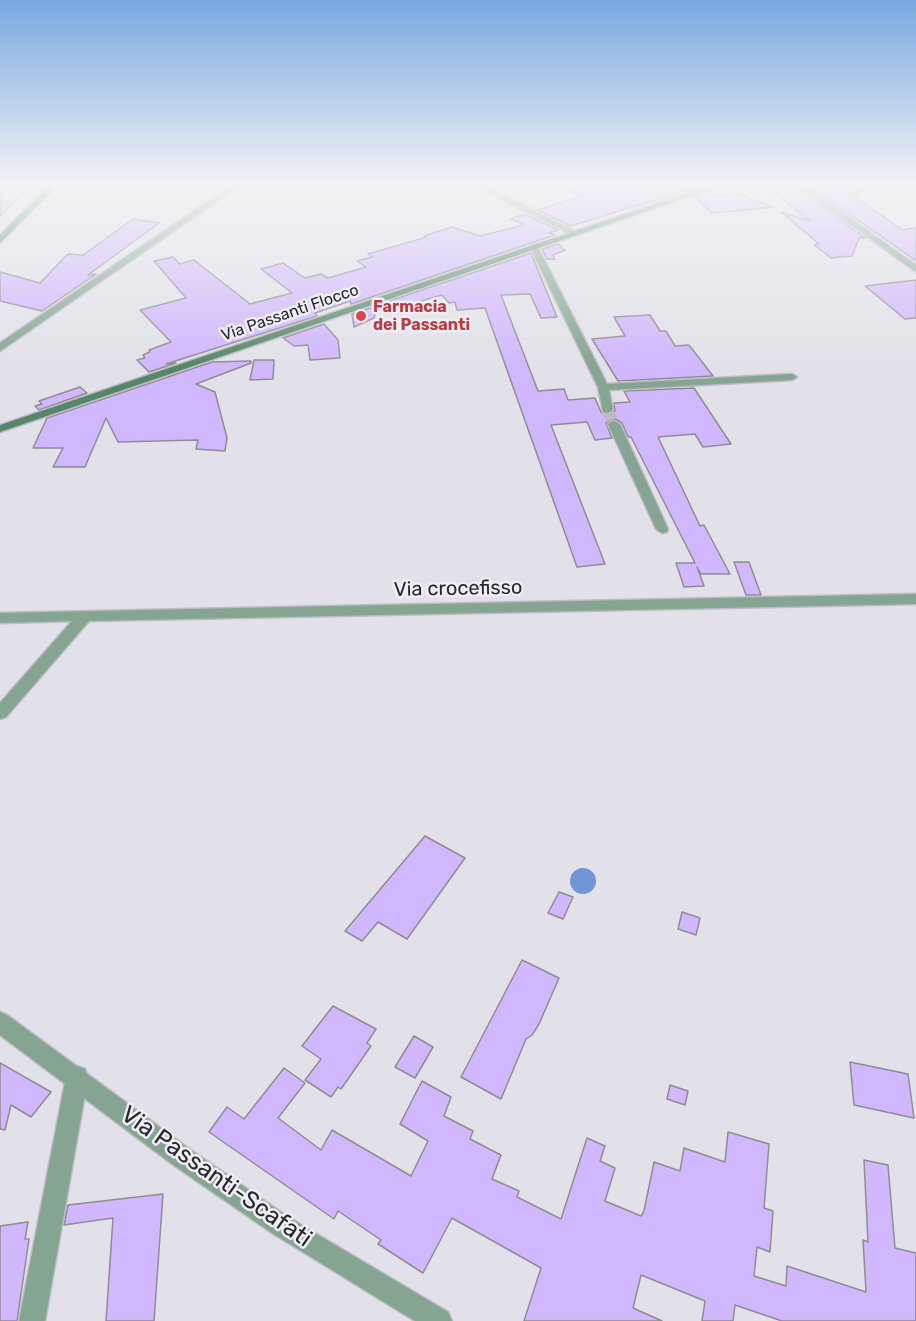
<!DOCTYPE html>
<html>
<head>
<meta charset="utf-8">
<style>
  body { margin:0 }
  canvas { display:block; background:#e2e1e9 }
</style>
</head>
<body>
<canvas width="916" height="1321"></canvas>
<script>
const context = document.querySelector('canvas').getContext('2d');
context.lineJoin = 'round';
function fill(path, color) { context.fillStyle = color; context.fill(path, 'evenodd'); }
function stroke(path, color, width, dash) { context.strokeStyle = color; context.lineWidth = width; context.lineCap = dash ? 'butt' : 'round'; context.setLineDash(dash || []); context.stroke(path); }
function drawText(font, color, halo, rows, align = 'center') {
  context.font = font + ' Rubik,sans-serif'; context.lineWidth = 5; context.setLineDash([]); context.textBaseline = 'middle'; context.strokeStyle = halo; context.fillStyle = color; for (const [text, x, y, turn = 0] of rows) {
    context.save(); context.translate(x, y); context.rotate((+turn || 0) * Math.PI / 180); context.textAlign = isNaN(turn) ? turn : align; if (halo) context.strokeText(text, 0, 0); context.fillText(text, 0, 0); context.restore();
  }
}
fill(new Path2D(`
  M 802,182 L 905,182 L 916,188 L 916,191 L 827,201 Z`), '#d9d7e7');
fill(new Path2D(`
  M570 881a13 13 0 1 1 26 0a13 13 0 1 1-26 0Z`), '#7096d3');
const building = new Path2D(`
  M 6,182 L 34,183 L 0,216 L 0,187 Z
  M 550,182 L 704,182 L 704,185 L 571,226 L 538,210 L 582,196 Z
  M 761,182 L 789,182 L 865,238 L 859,238 L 852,256 L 831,258 L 814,245 L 819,244 L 781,212 L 810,221 Z
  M 804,182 L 879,182 L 851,194 L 902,230 L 916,228 L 916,261 Z
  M 708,192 L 720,197 L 732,192 L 773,207 L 712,213 L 694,197 Z
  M 525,214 L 558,230 L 549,233 L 555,235 L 351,304 L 350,301 L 315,313 L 317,316 L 166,364 L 176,363 L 149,372 L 137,360 L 145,358 L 143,355 L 150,352 L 149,350 L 171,342 L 140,310 L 186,298 L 154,261 L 173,257 L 180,264 L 194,260 L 250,304 L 292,293 L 261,269 L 283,263 L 305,278 L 321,274 L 328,278 L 366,267 L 357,261 L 372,257 L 368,254 L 427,237 L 424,236 L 452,227 L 480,236 L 524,225 L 511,219 Z
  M 133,219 L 159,223 L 88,275 L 96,274 L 42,311 L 0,301 L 0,272 L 40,283 L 68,254 L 83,255 Z
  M 558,244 L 565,250 L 553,255 L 555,259 L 547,259 L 542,249 Z
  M 531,253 L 557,317 L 541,318 L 530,294 L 501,295 L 538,391 L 564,389 L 568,400 L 595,398 L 601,412 L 606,415 L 615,411 L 614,403 L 630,402 L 624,391 L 694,388 L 731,444 L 703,447 L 695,434 L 658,437 L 700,526 L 704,525 L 730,574 L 701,574 L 697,567 L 704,586 L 684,587 L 676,563 L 695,563 L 631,437 L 628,437 L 622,423 L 615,419 L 606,423 L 612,438 L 595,440 L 587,422 L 551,425 L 605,564 L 577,567 L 485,308 L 457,310 L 455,302 L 449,303 L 442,295 L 398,308 L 389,301 Z
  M 916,280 L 916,318 L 905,319 L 865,286 Z
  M 377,306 L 374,318 L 354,327 L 352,314 Z
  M 650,315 L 660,331 L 666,331 L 675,346 L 689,345 L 713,376 L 618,381 L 592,339 L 625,336 L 614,317 Z
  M 324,324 L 338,340 L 340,358 L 310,360 L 308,345 L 294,346 L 283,338 Z
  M 254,360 L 274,360 L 273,379 L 250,380 Z
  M 251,361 L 251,363 L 196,384 L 215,392 L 227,438 L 225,451 L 196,449 L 198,440 L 118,442 L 106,418 L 85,467 L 53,467 L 63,448 L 33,448 L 47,418 L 212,362 Z
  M 80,387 L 87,393 L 39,410 L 35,406 L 42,404 L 39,401 Z
  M 734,562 L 749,562 L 761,595 L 746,595 Z
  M 425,836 L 465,858 L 407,939 L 378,922 L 362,941 L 345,931 Z
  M 559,892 L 573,897 L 563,919 L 548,913 Z
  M 682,912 L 700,918 L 696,935 L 678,929 Z
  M 522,960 L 559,978 L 539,1024 L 532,1035 L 526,1039 L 501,1099 L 461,1077 Z
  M 333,1006 L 376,1029 L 367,1043 L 371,1046 L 341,1089 L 338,1087 L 331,1097 L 305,1080 L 321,1059 L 302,1046 Z
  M 414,1036 L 433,1047 L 415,1078 L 395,1067 Z
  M 850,1062 L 908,1074 L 914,1118 L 854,1105 Z
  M 0,1063 L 51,1092 L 31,1117 L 11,1105 L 5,1130 L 0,1129 Z
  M 284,1068 L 305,1083 L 278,1118 L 321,1150 L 332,1130 L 411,1176 L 428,1141 L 400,1124 L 422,1081 L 451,1097 L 444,1116 L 473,1131 L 470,1139 L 501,1155 L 492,1179 L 519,1191 L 517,1197 L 561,1219 L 587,1138 L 605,1146 L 600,1161 L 615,1168 L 605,1201 L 641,1216 L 644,1211 L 654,1162 L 680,1171 L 684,1148 L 725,1162 L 728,1132 L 769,1144 L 764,1208 L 773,1211 L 770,1252 L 757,1247 L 754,1276 L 786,1286 L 787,1266 L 866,1292 L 863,1240 L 868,1242 L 864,1160 L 888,1165 L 895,1248 L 916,1253 L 916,1321 L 782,1321 L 735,1305 L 733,1321 L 702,1321 L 705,1301 L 641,1275 L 633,1308 L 662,1321 L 524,1321 L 541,1268 L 452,1218 L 423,1273 L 378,1244 L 381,1240 L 338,1211 L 334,1219 L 209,1132 L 227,1107 L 244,1119 Z
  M 670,1085 L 688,1091 L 685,1105 L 667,1099 Z
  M 163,1194 L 154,1321 L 106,1321 L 113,1218 L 64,1225 L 68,1205 Z
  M 28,1222 L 25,1239 L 29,1239 L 17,1321 L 0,1321 L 0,1226 Z`);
fill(building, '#d1b7fd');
stroke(building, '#8f8c94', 1.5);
stroke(new Path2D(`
  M 607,410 L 614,424`), '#bdbcc3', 11, [11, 5]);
const minor = new Path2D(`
  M 236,182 L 245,182 L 0,351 L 0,343 Z
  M 467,182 L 478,182 L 579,233 L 572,235 Z
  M 791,182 L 800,182 L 916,265 L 916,272 Z
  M 534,244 L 538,247 L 607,384 L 792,374 L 797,377 L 792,380 L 609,390 L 613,410 L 607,413 L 603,412 L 598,387 L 530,247 Z
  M 614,421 L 620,424 L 668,529 L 667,532 L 662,533 L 656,529 L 608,424 Z
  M 916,594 L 916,604 L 89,621 L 6,717 L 0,719 L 0,703 L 72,621 L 0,623 L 0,613 Z
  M 77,1066 L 85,1069 L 88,1077 L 45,1321 L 19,1321 L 66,1077 L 69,1069 Z`);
const tertiary = new Path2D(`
  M 0,1012 L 7,1015 L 188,1148 L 288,1217 L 448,1312 L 452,1321 L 415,1321 L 272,1233 L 172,1164 L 0,1035 Z`);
const secondary = new Path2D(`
  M 52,182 L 61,182 L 0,243 L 0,235 Z
  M 720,182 L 732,182 L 0,432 L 0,425 Z`);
stroke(minor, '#bdbcc3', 3);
stroke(tertiary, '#bdbcc3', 3);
stroke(secondary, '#bdbcc3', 3);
fill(minor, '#85a491');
fill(tertiary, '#85a491');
fill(secondary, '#56866a');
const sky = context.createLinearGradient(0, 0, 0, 367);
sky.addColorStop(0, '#78a8e0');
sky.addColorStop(0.5, '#f2f2f5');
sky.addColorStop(1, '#f2f2f500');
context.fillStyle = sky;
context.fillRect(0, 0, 916, 367);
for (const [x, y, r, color] of [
  [361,316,6,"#e0444e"]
]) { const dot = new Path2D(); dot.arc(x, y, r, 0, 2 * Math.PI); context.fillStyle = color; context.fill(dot); stroke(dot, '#efeef7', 2); }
drawText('bold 16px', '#be3a42', '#efeef7', [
  ["Farmacia",373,307],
  ["dei Passanti",373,325]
], 'left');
drawText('16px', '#28282b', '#efeef7', [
  ["Via Passanti Flocco",290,313,-19]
]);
drawText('20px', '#28282b', '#efeef7', [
  ["Via crocefisso",458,589,-1]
]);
drawText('24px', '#28282b', '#efeef7', [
  ["Via Passanti-Scafati",216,1177,35]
]);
</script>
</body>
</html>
